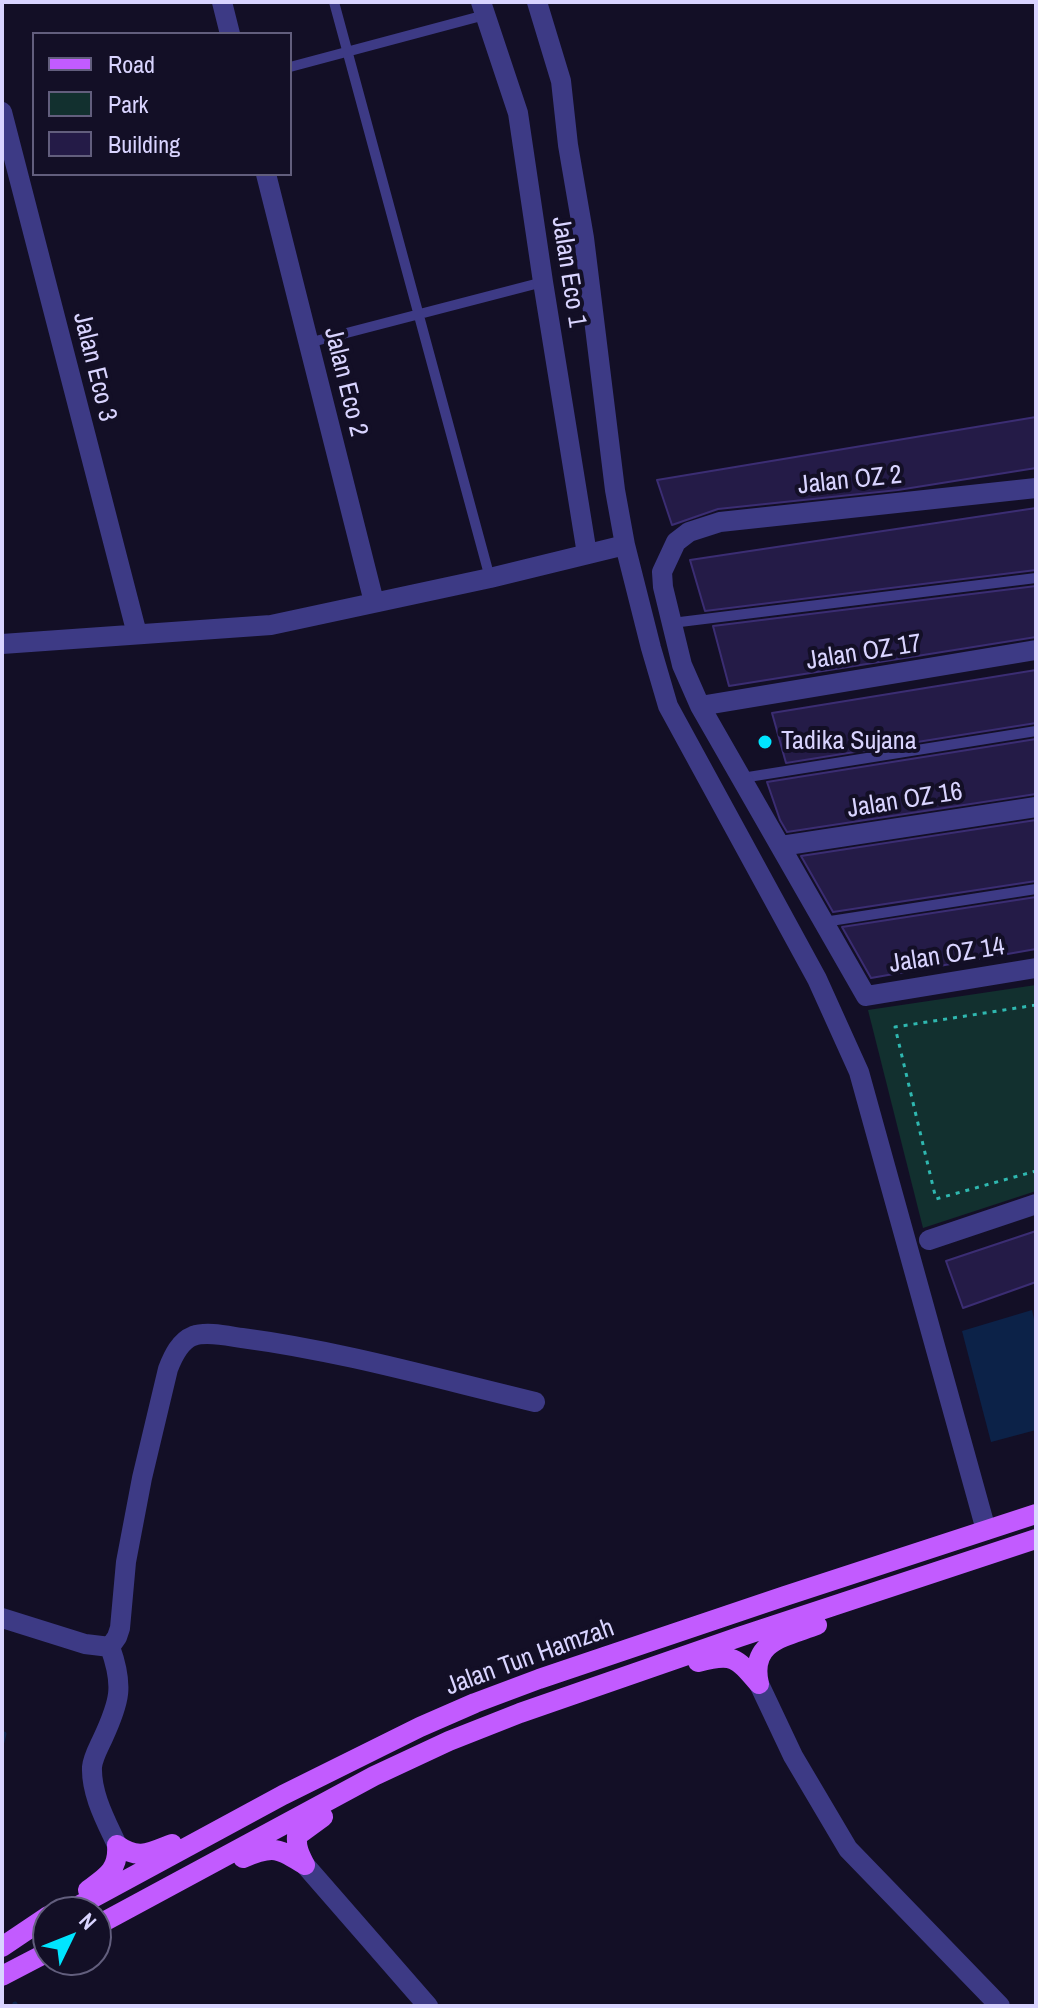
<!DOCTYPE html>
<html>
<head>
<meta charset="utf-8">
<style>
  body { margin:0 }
  #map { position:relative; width:1038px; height:2008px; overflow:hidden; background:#130f26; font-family:"Archivo Narrow",sans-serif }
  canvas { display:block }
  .frame { position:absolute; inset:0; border:4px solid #d9d4ff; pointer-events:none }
  .legend { position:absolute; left:32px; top:32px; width:260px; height:144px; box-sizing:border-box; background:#130f26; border:2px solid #625e7d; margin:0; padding:10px 14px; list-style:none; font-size:24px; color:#d9d4ff }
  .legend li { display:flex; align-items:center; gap:16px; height:40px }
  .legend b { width:40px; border:2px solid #625e7d }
  .north { position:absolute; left:32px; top:1896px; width:80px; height:80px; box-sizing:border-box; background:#130f26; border:2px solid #625e7d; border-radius:50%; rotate:47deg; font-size:22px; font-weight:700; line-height:32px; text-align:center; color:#d9d4ff }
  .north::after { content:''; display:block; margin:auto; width:28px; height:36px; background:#00e5ff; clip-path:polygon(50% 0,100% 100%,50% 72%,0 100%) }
</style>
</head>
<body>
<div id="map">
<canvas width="1038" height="2008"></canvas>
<div class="frame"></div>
<ul class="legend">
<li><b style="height:10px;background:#c25bff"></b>Road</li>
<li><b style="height:22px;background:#12302f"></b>Park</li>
<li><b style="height:22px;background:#241b47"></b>Building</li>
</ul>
<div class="north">N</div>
</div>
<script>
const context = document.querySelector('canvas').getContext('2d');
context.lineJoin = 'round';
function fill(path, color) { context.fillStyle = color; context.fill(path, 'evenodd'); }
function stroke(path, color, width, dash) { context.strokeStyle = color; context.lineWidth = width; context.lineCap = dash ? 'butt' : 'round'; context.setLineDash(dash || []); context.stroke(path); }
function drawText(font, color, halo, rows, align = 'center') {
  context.font = font + ' "Archivo Narrow",sans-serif'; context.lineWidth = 8; context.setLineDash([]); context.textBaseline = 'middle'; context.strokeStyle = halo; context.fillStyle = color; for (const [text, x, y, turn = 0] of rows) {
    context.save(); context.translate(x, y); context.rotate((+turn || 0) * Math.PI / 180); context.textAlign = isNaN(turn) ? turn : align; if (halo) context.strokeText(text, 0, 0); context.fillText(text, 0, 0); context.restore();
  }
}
fill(new Path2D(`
  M 1036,985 L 1036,1191 L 923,1228 L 868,1010 Z`), '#12302f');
fill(new Path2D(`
  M 1032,1310 L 1036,1328 L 1036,1430 L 991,1442 L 962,1331 Z`), '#0c2248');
stroke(new Path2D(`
  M 2,1742 L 4,1734
  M 15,2004 L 16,2006`), '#0c2248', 5);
const building = new Path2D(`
  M 1036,417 L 1036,468 L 898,490 L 718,509 L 672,525 L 657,480 Z
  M 1036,508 L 1036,570 L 705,611 L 690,560 Z
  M 1036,586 L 1036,637 L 729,686 L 713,626 Z
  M 1036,670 L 1036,723 L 786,763 L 772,713 Z
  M 1036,739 L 1036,794 L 787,832 L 780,820 L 767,782 Z
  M 1036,820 L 1036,881 L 833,912 L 801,856 Z
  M 1036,897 L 1036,949 L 871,978 L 842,927 Z
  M 1036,1231 L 1036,1282 L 963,1308 L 946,1261 Z`);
fill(building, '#241b47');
stroke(building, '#3b2d73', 2);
stroke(new Path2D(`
  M 1036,1005 L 895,1027 L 936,1199 L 1036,1171`), '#2fb8b0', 3, [4, 6]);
stroke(new Path2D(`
  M 334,2 L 490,578
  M 290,67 L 485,15
  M 308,343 L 543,282
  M 672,623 L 1036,578
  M 742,778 L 1036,731
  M 824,922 L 1036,889`), '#3d3a85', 10);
stroke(new Path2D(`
  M 222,2 L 230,34
  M 481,2 L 518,113 L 543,282 L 587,554
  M 537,2 L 561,81 L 568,145 L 584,238 L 615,490 L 625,545 L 651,648 L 668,706 L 817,979 L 859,1072 L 986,1530
  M 2,112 L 137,634
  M 266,174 L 374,602
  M 1036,488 L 720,522 L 689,532 L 676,542 L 662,572 L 663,587 L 682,665 L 700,706 L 866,996 L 1036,968
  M 2,644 L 271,625 L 490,578 L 625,545
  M 700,706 L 1036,650
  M 781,846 L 1036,807
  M 929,1240 L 1036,1204
  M 2,1618 L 85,1644 L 110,1647
  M 110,1647 L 117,1637 L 120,1628 L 126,1562 L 142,1478 L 168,1369 C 173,1356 180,1341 193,1336 C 207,1331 228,1336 242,1338 C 341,1351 438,1379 535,1402
  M 110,1647 C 124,1686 120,1701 103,1738 C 99,1747 93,1757 92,1767 C 91,1794 106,1821 117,1845
  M 759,1684 L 793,1756 L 848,1849 L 1000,2006
  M 305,1865 L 428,2006`), '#3d3a85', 20);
stroke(new Path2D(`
  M 698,1662 C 733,1653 736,1657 759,1684
  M 759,1684 C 749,1641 785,1637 817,1625
  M 117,1845 C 138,1860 149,1853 172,1844
  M 243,1858 C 273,1845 279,1848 305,1865
  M 305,1865 C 300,1855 296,1848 297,1836 L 323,1817
  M 88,1890 C 106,1877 119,1870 117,1845
  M 67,1912 L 283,1795 L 420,1727 L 475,1703 L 539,1679 L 785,1596 L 1036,1514
  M 96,1926 L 374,1776 L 449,1741 L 520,1713 L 739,1637 L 1036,1539
  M 2,1947 L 48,1916
  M 2,1976 L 48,1952`), '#c25bff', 20);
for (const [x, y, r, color] of [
  [765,742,8,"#00e5ff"]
]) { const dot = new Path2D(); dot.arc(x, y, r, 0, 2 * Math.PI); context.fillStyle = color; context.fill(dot); stroke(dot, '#130f26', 3); }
drawText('26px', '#d9d4ff', '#130f26', [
  ["Jalan Eco 1",568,272,81],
  ["Jalan Eco 3",94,367,76],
  ["Jalan Eco 2",345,382,76],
  ["Jalan OZ 2",850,481,-6],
  ["Jalan OZ 17",864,653,-9],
  ["Jalan OZ 16",905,801,-9],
  ["Jalan OZ 14",947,956,-9],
  ["Jalan Tun Hamzah",530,1658,-20]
]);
drawText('26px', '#d9d4ff', '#130f26', [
  ["Tadika Sujana",781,742]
], 'left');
</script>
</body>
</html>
